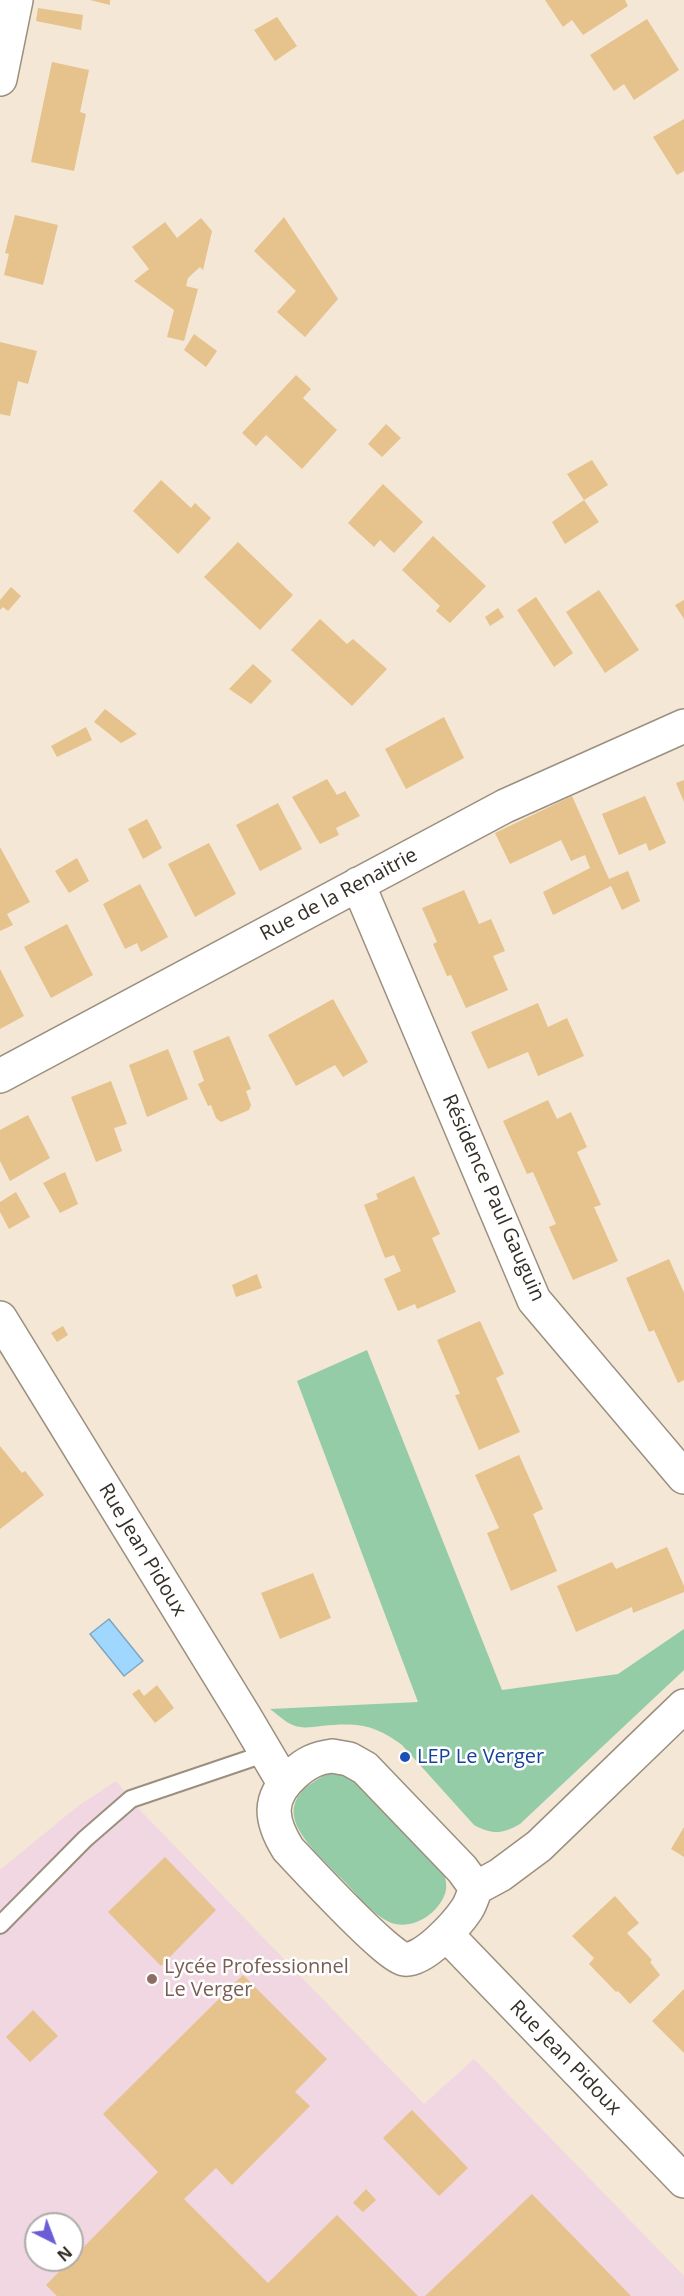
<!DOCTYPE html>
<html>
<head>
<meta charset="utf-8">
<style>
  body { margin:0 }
  #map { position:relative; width:684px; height:2296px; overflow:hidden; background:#f4e7d5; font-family:"Open Sans",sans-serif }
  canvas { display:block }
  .north { position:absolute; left:24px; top:2212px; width:60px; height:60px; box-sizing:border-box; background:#fff; border:2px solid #aeaca9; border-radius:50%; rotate:138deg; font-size:16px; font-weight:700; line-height:24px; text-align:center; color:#342f28 }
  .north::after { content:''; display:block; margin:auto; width:21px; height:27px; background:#6c5cd6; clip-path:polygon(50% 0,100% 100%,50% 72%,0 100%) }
</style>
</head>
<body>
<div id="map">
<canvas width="684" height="2296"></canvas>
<div class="north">N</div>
</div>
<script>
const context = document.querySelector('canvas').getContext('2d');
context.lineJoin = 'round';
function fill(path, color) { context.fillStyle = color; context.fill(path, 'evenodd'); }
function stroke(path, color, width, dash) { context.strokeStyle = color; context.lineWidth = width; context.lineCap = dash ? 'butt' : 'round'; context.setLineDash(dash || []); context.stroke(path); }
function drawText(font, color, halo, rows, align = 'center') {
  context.font = font + ' "Open Sans",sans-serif'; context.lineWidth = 5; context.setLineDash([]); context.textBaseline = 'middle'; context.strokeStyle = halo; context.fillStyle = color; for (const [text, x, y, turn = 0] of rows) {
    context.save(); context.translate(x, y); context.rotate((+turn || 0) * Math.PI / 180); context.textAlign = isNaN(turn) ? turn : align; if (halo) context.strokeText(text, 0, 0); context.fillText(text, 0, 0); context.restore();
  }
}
fill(new Path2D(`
  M 116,1781 L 140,1810 L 424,2104 L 474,2059 L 684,2276 L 684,2296 L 0,2296 L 0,1870 L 78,1806 ZM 36,2224 L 72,2224 L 72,2260 L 36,2260 Z`), '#f0d7e1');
fill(new Path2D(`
  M 367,1350 L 502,1690 L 618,1674 L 684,1629 L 684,1670 L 520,1824 C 503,1834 492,1835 474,1825 L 402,1745 C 372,1723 356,1723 321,1726 C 312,1727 301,1729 293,1725 C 285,1722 277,1714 270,1709 L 418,1702 L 297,1381 Z
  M 330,1773 L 346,1774 L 363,1782 L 444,1872 C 445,1877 447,1885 446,1890 C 441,1913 411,1932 389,1922 C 371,1913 356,1893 342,1879 C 308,1844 259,1805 330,1773 Z`), '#95cca8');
const water = new Path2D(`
  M 109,1619 L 143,1661 L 124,1676 L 90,1634 Z`);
fill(water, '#9fd7ff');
stroke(water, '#7fa5be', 1.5);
fill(new Path2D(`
  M 90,0 L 110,0 L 110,5 Z
  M 545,0 L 625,0 L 628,6 L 583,35 L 572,20 L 563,27 Z
  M 38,8 L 83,15 L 81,30 L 36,21 Z
  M 277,17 L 297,46 L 275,61 L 254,30 Z
  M 647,19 L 679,70 L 634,100 L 624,84 L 614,91 L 590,55 Z
  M 52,62 L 89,70 L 80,112 L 86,114 L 74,171 L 31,162 Z
  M 684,119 L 684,171 L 677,175 L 653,137 Z
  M 15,215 L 58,225 L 43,285 L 4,275 L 9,254 L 5,253 Z
  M 284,217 L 338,299 L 305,337 L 277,312 L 296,291 L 254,251 Z
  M 201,218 L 212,231 L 203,270 L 200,267 L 188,278 L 186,286 L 198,289 L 184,341 L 167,337 L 174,310 L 134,281 L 149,269 L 132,247 L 165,222 L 177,238 Z
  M 194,334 L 217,351 L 206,367 L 184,350 Z
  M 0,342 L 37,351 L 28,384 L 18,381 L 10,416 L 0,414 Z
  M 296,375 L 311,389 L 303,398 L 337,430 L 302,469 L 266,435 L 256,446 L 242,433 Z
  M 386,424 L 401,438 L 382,457 L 368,444 Z
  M 592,460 L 608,485 L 584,500 L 567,474 Z
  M 161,480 L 191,508 L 195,503 L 211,518 L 178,554 L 133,511 Z
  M 383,484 L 423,522 L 394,553 L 380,540 L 374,547 L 348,523 Z
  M 584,500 L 599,522 L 565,544 L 552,522 Z
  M 433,536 L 486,586 L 450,623 L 436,611 L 440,606 L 402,570 Z
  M 238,542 L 293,595 L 260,630 L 204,577 Z
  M 11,587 L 21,596 L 8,611 L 3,607 L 0,610 L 0,600 Z
  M 599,590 L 639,650 L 605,673 L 566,612 Z
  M 536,597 L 573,653 L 554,667 L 517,610 Z
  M 684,600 L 684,619 L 675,605 Z
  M 498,608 L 504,617 L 490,626 L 485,617 Z
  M 320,619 L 347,644 L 353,639 L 387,669 L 352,706 L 291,650 Z
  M 253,664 L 272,681 L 251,704 L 229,689 Z
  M 105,709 L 137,734 L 121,743 L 94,722 Z
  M 444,717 L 464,758 L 406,789 L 385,749 Z
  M 86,727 L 92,740 L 57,757 L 51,746 Z
  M 327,779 L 337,795 L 345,791 L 360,816 L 336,828 L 339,835 L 320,844 L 292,797 Z
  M 684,780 L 684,802 L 676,783 Z
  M 572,796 L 609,879 L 628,871 L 640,901 L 622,910 L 611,886 L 553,915 L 543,892 L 590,868 L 585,855 L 571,861 L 561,840 L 510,864 L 495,833 Z
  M 645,796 L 666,843 L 649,851 L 646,843 L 619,855 L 602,814 Z
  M 278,803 L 302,849 L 260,871 L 236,825 Z
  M 147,819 L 162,848 L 143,859 L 128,829 Z
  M 209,843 L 236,894 L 195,917 L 168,864 Z
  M 0,847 L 30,902 L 7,914 L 13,925 L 0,931 Z
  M 77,858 L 89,881 L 69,893 L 55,871 Z
  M 140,884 L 168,937 L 141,952 L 137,943 L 125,949 L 103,904 Z
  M 464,890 L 479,924 L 491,919 L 505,951 L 493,956 L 508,990 L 466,1008 L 451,975 L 447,976 L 433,944 L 437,942 L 422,908 Z
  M 67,924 L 93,975 L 51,998 L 24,947 Z
  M 0,969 L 24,1016 L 0,1029 Z
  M 333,999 L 368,1062 L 343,1077 L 335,1065 L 296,1086 L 268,1035 Z
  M 538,1003 L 548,1027 L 567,1018 L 584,1056 L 538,1076 L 528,1052 L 488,1069 L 471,1032 Z
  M 229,1036 L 251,1089 L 246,1091 L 251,1105 L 249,1110 L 221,1122 L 216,1118 L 211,1105 L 208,1106 L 198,1084 L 204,1081 L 193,1051 Z
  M 168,1049 L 188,1099 L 147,1117 L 129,1065 Z
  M 111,1081 L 127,1124 L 114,1128 L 122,1151 L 96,1162 L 71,1097 Z
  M 548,1100 L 557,1119 L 571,1112 L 587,1147 L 577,1152 L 601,1205 L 594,1207 L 618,1261 L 573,1280 L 549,1227 L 556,1224 L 533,1172 L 527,1174 L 503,1121 Z
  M 28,1115 L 50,1158 L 10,1181 L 0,1161 L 0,1130 Z
  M 65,1172 L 78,1204 L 60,1213 L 43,1183 Z
  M 414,1176 L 440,1234 L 432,1238 L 456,1292 L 417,1309 L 415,1304 L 398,1311 L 384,1279 L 401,1271 L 394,1255 L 385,1258 L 364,1205 L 378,1199 L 376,1194 Z
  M 16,1192 L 30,1217 L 9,1229 L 0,1212 L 0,1202 Z
  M 669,1259 L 684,1293 L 684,1380 L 678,1383 L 654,1330 L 649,1332 L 626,1278 Z
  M 257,1274 L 262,1288 L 236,1297 L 232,1285 Z
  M 480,1321 L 504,1374 L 496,1378 L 520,1432 L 479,1450 L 455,1395 L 460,1394 L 437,1340 Z
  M 63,1326 L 68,1335 L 57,1342 L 51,1333 Z
  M 0,1446 L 22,1473 L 25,1471 L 44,1495 L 0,1529 Z
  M 519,1455 L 543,1509 L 533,1514 L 557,1571 L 511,1591 L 487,1533 L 499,1528 L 475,1475 Z
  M 667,1547 L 684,1586 L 684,1592 L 633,1613 L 632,1607 L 576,1632 L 557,1586 L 612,1562 L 616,1569 Z
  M 313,1573 L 331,1618 L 280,1639 L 261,1593 Z
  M 157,1685 L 174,1708 L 155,1723 L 132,1694 L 139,1689 L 144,1696 Z
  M 684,1827 L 684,1857 L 671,1849 Z
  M 165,1857 L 216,1910 L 161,1966 L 108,1912 Z
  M 615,1896 L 639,1923 L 627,1933 L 652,1960 L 650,1962 L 660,1975 L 630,2004 L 618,1991 L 616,1992 L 589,1964 L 594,1958 L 572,1936 Z
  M 243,1975 L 327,2059 L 295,2092 L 310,2106 L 232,2185 L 216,2168 L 184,2199 L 268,2283 L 337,2215 L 418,2296 L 57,2296 L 46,2285 L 158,2172 L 103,2114 Z
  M 684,1989 L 684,2053 L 652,2021 Z
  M 33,2010 L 58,2036 L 30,2062 L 6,2037 Z
  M 412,2110 L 468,2168 L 439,2196 L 383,2138 Z
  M 366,2189 L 376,2200 L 363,2212 L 353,2203 Z
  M 532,2194 L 631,2296 L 425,2296 Z`), '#e6c28d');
const lane = new Path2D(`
  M 0,1925 L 85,1839 L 131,1799 L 267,1753`);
const street = new Path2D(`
  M 0,79 L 16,0
  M 358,884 L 534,1300 L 684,1477
  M 0,1076 L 505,806 L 684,726
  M 0,1318 L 245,1717 L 284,1783
  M 332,1756 L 349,1759 L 365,1768 L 462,1869 L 476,1888 C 473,1895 471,1903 467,1909 C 457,1924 423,1962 404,1959 C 388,1957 305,1867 288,1849 C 270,1820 267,1798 294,1774 C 306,1763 316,1758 332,1756 Z
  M 476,1888 L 500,1875 L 539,1846 L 684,1706
  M 446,1934 L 684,2181`);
stroke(lane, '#9b8f7f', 20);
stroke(street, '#9b8f7f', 36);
stroke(lane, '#fff', 16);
stroke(street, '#fff', 33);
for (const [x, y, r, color] of [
  [405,1757,6,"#1a4fb4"],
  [152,1979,6,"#8d6e63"]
]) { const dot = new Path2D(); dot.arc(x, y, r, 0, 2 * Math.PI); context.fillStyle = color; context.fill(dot); stroke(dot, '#fff', 2); }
drawText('20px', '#342f28', '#fff', [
  ["Rue de la Renaitrie",339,895,-28],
  ["Résidence Paul Gauguin",493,1198,66],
  ["Rue Jean Pidoux",142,1550,59],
  ["Rue Jean Pidoux",565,2058,46]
]);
drawText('20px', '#164399', '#fff', [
  ["LEP Le Verger",417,1757]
], 'left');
drawText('20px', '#785e54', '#fff', [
  ["Lycée Professionnel",164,1967],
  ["Le Verger",164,1990]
], 'left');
</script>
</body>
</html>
